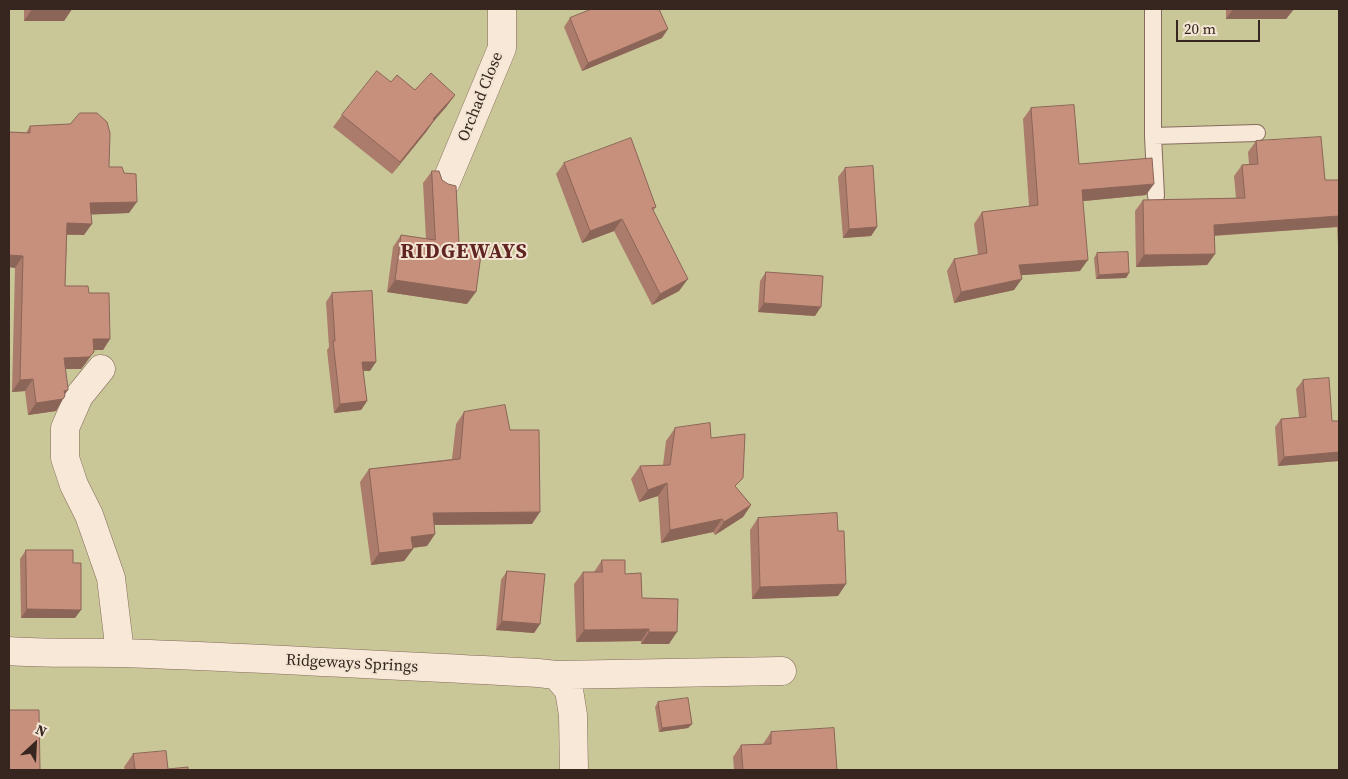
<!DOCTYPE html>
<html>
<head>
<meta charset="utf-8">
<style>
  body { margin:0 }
  #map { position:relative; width:1348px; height:779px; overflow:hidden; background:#ebdac4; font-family:"Source Serif 4",serif }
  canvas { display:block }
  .frame { position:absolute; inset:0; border:10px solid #36261f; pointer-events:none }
  .north { position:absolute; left:10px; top:719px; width:50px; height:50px; -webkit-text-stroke:4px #f3e5d3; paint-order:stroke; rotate:25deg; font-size:14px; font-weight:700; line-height:20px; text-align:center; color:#36261f }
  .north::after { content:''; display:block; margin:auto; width:18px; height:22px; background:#36261f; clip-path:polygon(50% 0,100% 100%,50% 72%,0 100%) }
  .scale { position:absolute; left:1176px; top:20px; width:84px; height:22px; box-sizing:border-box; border:2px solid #36261f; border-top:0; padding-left:6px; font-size:15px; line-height:18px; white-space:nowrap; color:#36261f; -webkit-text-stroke:4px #f3e5d3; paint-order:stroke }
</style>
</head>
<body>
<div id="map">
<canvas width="1348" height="779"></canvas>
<div class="frame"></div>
<div class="north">N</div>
<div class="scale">20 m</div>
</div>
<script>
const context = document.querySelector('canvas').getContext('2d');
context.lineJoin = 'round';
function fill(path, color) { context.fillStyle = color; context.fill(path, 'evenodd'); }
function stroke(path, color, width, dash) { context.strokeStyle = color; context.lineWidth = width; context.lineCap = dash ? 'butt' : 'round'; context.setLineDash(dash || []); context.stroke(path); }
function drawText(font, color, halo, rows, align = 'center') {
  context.font = font + ' "Source Serif 4",serif'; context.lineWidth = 4; context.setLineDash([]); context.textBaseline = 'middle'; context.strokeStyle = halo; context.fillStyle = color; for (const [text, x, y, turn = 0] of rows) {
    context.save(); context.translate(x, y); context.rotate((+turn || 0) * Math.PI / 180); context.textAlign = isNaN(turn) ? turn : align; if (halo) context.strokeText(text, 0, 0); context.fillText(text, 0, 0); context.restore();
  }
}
fill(new Path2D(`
  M 9,9 L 1339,9 L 1339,770 L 9,770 Z`), '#c9c798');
const lane = new Path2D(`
  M 1153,9 L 1153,136 L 1156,196
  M 1153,136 L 1257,133`);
const street = new Path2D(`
  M 446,182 L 502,48 L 502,9
  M 101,369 L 79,396 L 65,428 L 65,458 L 74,485 L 89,515 L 111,578 L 120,653
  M 9,651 C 47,654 84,652 122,653 C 261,658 400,666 538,673 L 556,675 L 782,671
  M 556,675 L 569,690 L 573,715 L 574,770`);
stroke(lane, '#856b5b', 18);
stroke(street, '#856b5b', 29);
stroke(lane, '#f7e8d7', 16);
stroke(street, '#f7e8d7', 28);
fill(new Path2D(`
  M 24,9 L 72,9 L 64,21 L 24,21 Z
  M 1226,9 L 1294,9 L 1286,19 L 1226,19 Z
  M 570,18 L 662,38 L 582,71 L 564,27 Z
  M 391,82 L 415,90 L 455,95 L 446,107 L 433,122 L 426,132 L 392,174 L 333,127 L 342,115 Z
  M 1031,108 L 1079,164 L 1146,195 L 1083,201 L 1080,271 L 1021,275 L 1014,290 L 954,303 L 947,271 L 954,259 L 978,255 L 974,224 L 982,212 L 1029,206 L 1023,119 Z
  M 30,126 L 109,167 L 129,213 L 91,214 L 84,235 L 67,235 L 65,286 L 89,293 L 110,339 L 103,350 L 93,350 L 86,363 L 81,369 L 66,369 L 64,394 L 63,399 L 56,411 L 28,415 L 25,391 L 12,392 L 15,268 L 9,267 L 9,132 L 26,133 Z
  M 1256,141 L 1325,180 L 1339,180 L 1339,245 L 1338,245 L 1337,227 L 1214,236 L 1215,254 L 1207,265 L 1136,267 L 1135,211 L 1143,200 L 1236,198 L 1234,176 L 1242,165 L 1249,164 L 1248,152 Z
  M 564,163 L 656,207 L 653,211 L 679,291 L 652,305 L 614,231 L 582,243 L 556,174 Z
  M 845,168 L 877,227 L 871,236 L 843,238 L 838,177 Z
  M 432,171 L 459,243 L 467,304 L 387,292 L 393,247 L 401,235 L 426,239 L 423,183 Z
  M 1097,253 L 1129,273 L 1126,278 L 1096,279 L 1094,258 Z
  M 766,272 L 815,316 L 758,312 L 760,281 Z
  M 332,293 L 370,371 L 363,371 L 367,401 L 361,410 L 334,413 L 327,350 L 329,347 L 326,302 Z
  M 1303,380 L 1332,421 L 1339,421 L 1339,461 L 1278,466 L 1275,427 L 1281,419 L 1299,417 L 1296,389 Z
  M 464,412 L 510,430 L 532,524 L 434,525 L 435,534 L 427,546 L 412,548 L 413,549 L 404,561 L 371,565 L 360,482 L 369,469 L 452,459 L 456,424 Z
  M 675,428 L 711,438 L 736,488 L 751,505 L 743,517 L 715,535 L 713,532 L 661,543 L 658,496 L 639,502 L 631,479 L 640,466 L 663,465 L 666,441 Z
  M 758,518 L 838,596 L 752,599 L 750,530 Z
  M 26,550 L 73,563 L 75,618 L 21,618 L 20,559 Z
  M 602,560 L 625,574 L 642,598 L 669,644 L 641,644 L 641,641 L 576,642 L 574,584 L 583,572 L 594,572 Z
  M 507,571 L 540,624 L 534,633 L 496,630 L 501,580 Z
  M 658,702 L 692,724 L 688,728 L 659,732 L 655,707 Z
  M 771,732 L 837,770 L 734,770 L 733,757 L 741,745 L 763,744 Z
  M 133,754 L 168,769 L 125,770 L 124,767 Z`), '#ab7c6b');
fill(new Path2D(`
  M 32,9 L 72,9 L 64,21 L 24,21 Z
  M 1233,9 L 1294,9 L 1286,19 L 1226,19 Z
  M 668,29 L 662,38 L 582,71 L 588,63 Z
  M 455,95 L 446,107 L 433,122 L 426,132 L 392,174 L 433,119 Z
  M 1154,184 L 1146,195 L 1074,202 L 1082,190 Z
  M 137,202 L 129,213 L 82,215 L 90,203 Z
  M 1339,216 L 1339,224 L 1337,227 L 1206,236 L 1214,225 Z
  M 622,219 L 614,231 L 582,243 L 590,231 Z
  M 67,223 L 92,224 L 84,235 L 59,234 Z
  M 877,227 L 871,236 L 843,238 L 849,229 Z
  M 1215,254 L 1207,265 L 1136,267 L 1144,255 Z
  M 9,255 L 23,256 L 15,268 L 9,267 Z
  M 1088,260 L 1080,271 L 1011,276 L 1019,265 Z
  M 1129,273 L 1126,278 L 1096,279 L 1099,275 Z
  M 688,279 L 679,291 L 652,305 L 660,294 Z
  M 1022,279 L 1014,290 L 954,303 L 961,292 Z
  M 395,280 L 476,292 L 467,304 L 387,292 Z
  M 764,303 L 821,307 L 815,316 L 758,312 Z
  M 93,339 L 110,339 L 103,350 L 85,350 Z
  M 94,352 L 81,369 L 56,369 L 64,358 Z
  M 362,362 L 376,362 L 370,371 L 356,370 Z
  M 33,379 L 25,391 L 12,392 L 20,380 Z
  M 68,390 L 61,400 L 63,399 L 56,411 L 28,415 L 36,403 L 64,391 Z
  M 367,401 L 361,410 L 334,413 L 340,404 Z
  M 1339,452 L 1339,461 L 1278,466 L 1284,457 Z
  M 667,483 L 658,496 L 639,502 L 648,490 Z
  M 751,505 L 743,517 L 715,535 L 724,522 Z
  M 540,512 L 532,524 L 424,525 L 433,513 Z
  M 722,519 L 713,532 L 661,543 L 670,530 Z
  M 435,534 L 427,546 L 402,549 L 411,537 Z
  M 413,549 L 404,561 L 371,565 L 379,553 Z
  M 846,584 L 838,596 L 752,599 L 760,587 Z
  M 27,609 L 81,610 L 75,618 L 21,618 Z
  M 502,621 L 540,624 L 534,633 L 496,630 Z
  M 649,629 L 641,641 L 576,642 L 584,630 Z
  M 649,632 L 677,632 L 669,644 L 641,644 Z
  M 692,724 L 688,728 L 659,732 L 662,728 Z`), '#8b6557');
const building = new Path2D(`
  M 592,9 L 659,9 L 668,29 L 588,63 L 570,18 Z
  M 377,71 L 391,82 L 397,75 L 415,90 L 431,73 L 455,95 L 433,119 L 434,120 L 400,162 L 342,115 Z
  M 1074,105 L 1079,164 L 1152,158 L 1154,184 L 1082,190 L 1088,260 L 1019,265 L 1022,279 L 961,292 L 954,259 L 987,253 L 982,212 L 1038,205 L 1031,108 Z
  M 80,113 L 97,113 L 107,122 L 110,133 L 109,167 L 122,167 L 124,173 L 136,174 L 137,202 L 90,203 L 92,224 L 67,223 L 65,286 L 88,286 L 89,293 L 109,293 L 110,339 L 93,339 L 94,352 L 89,357 L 64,358 L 68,388 L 68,390 L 64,391 L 65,396 L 63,399 L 36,403 L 33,379 L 20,380 L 23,256 L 9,255 L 9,132 L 30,133 L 30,126 L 70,124 Z
  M 1321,137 L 1325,180 L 1339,180 L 1339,216 L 1214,225 L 1215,254 L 1144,255 L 1143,200 L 1245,198 L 1242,165 L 1258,164 L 1256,141 Z
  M 631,138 L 656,207 L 652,208 L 688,279 L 660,294 L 622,219 L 590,231 L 564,163 Z
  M 873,166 L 877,227 L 849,229 L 845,168 Z
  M 432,171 L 439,171 L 442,180 L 448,184 L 456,186 L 459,243 L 482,247 L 476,292 L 395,280 L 401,235 L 435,240 Z
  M 1128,252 L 1129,273 L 1099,275 L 1097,253 Z
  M 766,272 L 823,276 L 821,307 L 764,303 Z
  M 372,291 L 376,362 L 362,362 L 367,401 L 340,404 L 333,341 L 335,341 L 332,293 Z
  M 1329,378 L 1332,421 L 1339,421 L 1339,452 L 1284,457 L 1281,419 L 1306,417 L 1303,380 Z
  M 505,405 L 510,430 L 539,430 L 540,512 L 433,513 L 435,534 L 411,537 L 413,549 L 379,553 L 369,469 L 460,459 L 464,412 Z
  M 710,423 L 711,438 L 745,434 L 743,478 L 735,486 L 751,505 L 724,522 L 722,519 L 670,530 L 667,483 L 648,490 L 640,466 L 670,465 L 675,428 Z
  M 837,513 L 838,531 L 844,531 L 846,584 L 760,587 L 758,518 Z
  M 26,550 L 73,550 L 73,563 L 81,563 L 81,610 L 27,609 Z
  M 602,560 L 625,560 L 625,574 L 641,573 L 642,598 L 678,599 L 677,632 L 649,632 L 649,629 L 584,630 L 583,572 L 602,572 Z
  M 507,571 L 545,574 L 540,624 L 502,621 Z
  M 688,698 L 692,724 L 662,728 L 658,702 Z
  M 9,710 L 39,710 L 40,770 L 9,770 Z
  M 834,728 L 837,770 L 743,770 L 741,745 L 771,744 L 771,732 Z
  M 166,751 L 168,769 L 188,767 L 188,770 L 124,770 L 135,769 L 133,754 Z`);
fill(building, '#c7907c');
stroke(building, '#8b6557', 1);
drawText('16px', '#36261f', '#f3e5d3', [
  ["Orchad Close",481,97,-68],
  ["Ridgeways Springs",352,664,3]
]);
context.letterSpacing = '1px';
drawText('bold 21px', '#602421', '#f3e5d3', [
  ["RIDGEWAYS",464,253]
]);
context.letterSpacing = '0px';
</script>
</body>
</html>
